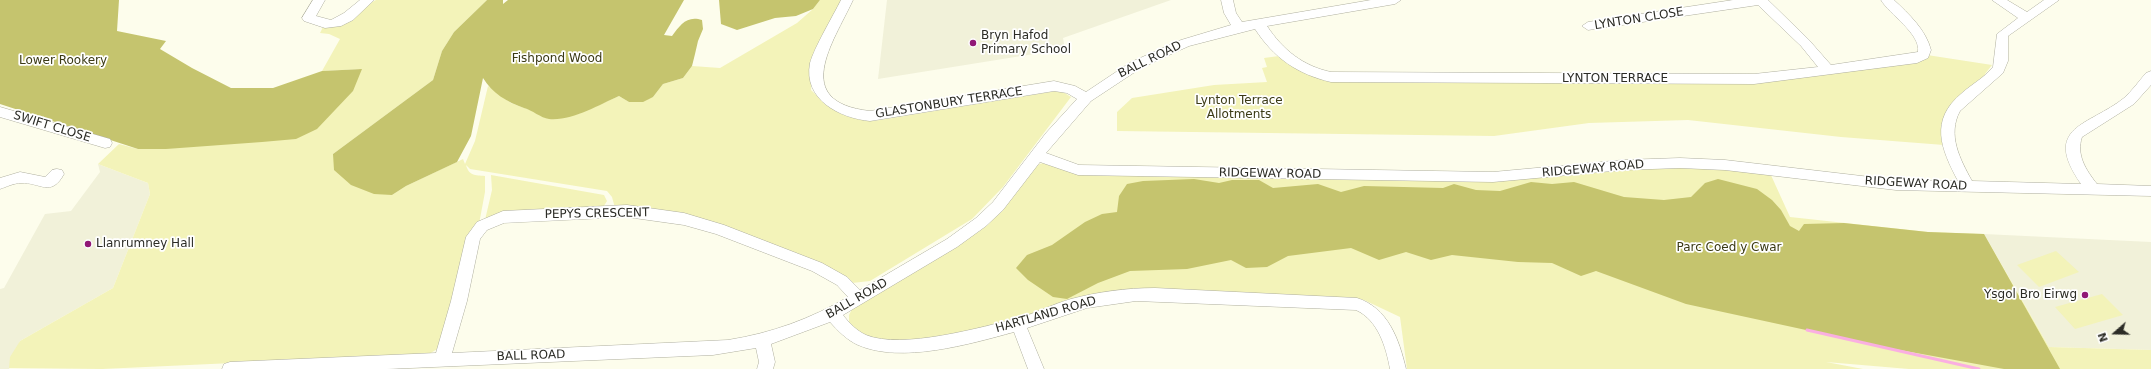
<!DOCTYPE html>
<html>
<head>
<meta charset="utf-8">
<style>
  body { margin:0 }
  #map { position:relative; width:2151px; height:369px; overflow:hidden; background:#fdfdec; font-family:"DejaVu Sans",sans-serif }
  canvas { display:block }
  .north { position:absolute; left:2095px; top:313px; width:40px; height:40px; -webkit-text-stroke:3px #fff; paint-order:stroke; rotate:250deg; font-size:11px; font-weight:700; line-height:16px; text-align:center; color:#2c2c26 }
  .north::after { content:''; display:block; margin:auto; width:14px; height:18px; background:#2c2c26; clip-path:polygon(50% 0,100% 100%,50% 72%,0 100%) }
</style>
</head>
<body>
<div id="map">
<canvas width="2151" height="369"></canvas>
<div class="north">N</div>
</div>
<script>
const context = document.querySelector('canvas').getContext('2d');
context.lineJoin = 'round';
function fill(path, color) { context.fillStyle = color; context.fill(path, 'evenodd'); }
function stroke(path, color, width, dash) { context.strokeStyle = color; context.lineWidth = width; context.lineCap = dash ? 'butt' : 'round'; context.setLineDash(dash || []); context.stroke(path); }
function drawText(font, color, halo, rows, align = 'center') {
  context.font = font + ' "DejaVu Sans",sans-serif'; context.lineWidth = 3.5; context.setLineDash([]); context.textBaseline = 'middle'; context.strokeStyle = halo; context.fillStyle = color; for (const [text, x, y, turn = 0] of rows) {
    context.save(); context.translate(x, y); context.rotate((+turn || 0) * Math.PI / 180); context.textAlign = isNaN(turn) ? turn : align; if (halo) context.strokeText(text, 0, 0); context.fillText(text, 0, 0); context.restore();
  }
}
fill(new Path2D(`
  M 887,0 L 1171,0 L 1063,38 L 1065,49 L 878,79 Z
  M 98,164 L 148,183 L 150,194 L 113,288 L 20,341 L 9,369 L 0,369 L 0,289 L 4,288 L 45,214 L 71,211 L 100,172 Z
  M 1984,234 L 2151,242 L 2151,350 L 2049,347 Z`), '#f1f1d9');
fill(new Path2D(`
  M 376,0 L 487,0 L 454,32 L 442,51 L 433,80 L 333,154 L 392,195 L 406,186 L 463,159 L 465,164 L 475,141 L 488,86 L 511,103 L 530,110 L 578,114 L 619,96 L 629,102 L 653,97 L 663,84 L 683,78 L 692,66 L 720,68 L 797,23 L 813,9 L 820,0 L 844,0 L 812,70 L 811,90 C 834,112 842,118 874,121 L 1056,91 L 1063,92 L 1071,97 L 1003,187 L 972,219 L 870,281 L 852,283 L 733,229 L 615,208 L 612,197 L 607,191 L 470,169 L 466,165 C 469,176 475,175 485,176 L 485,192 L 479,224 L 439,348 L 429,354 L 102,369 L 9,368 L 10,357 L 20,341 L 113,288 L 150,194 L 148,183 L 98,164 L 119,144 L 138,149 L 361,69 L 322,71 L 340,39 L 329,34 L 320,33 L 323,27 Z
  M 1927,55 L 1992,65 L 1985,74 L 1987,76 L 1963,93 L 1944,145 L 1841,137 L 1688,120 L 1589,123 L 1494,136 L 1117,131 L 1117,112 L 1132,98 L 1214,85 L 1267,82 L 1262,68 L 1267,67 L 1264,58 L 1279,56 L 1304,72 L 1753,82 Z
  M 1043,163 L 1073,173 L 1579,173 L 1681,166 L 1770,173 L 1790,217 L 1928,232 L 1984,234 L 2049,347 L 2151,350 L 2151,369 L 1909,369 L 1826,362 L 1863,369 L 1407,369 L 1400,317 L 1364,300 L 1154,291 L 954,334 L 913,340 L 893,341 L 866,336 L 849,324 L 849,315 L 853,307 L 978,232 L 989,224 L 1037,165 Z
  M 491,175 L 604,195 L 607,201 L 602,209 L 485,220 L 492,190 Z
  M 2056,251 L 2079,272 L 2039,287 L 2017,265 Z
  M 2102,294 L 2123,315 L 2075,329 L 2055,307 Z`), '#f3f3b9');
fill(new Path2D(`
  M 0,0 L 119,0 L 117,31 L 166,41 L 160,49 L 192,68 L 231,88 L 273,88 L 322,71 L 362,69 L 353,91 L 317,129 L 296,139 L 262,142 L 166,149 L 138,149 L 0,104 Z
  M 487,0 L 503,0 L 503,4 L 508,0 L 684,0 L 664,35 L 672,36 C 680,25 687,15 702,20 L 703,29 L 698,41 L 695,54 L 692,66 L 683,78 L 663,84 L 653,97 L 643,102 L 629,102 L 619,96 C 598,105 573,121 549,119 C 541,118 532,110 524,108 C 507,102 492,93 483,78 L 471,136 L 457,162 L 406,186 L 392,195 L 374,194 L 351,185 L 334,170 L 333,154 L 433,80 L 442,51 L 454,32 Z
  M 719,0 L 820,0 L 813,9 L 796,16 L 775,18 L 737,30 L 721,24 Z
  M 1194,179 L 1219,183 L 1232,180 L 1259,180 L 1273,188 L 1318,184 L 1341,192 L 1364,186 L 1443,188 L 1454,184 L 1476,190 L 1500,191 L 1531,182 L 1552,184 L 1574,182 L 1624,197 L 1664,200 L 1691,197 L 1705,183 L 1718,179 L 1757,189 L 1772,200 L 1781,210 L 1790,226 L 1799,231 L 1804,224 L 1844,223 L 1928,232 L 1984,234 L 2060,369 L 2004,369 L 1889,348 L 1686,304 L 1596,271 L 1581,276 L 1552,263 L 1518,262 L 1452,255 L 1431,260 L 1406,252 L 1379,260 L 1351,248 L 1288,256 L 1267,267 L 1246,268 L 1231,260 L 1187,269 L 1130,271 L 1098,283 L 1067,299 L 1053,297 L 1028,280 L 1016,268 L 1027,255 L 1052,245 L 1085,222 L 1102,214 L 1117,212 L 1119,196 L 1127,184 L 1143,181 Z`), '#c5c46e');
stroke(new Path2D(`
  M 1807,330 L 1979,369`), '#faafe1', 3);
const minor = new Path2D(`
  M 313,0 L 325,0 L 316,16 L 331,20 L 344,13 L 360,0 L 374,0 L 353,20 L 341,26 L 325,28 L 304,21 L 302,18 Z
  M 841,0 L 853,0 C 833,43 790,102 870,111 L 1054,81 L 1075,86 L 1086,92 L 1131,62 L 1181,40 L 1231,25 L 1224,13 L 1221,0 L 1233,0 L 1236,13 L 1242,22 L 1371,0 L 1401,0 L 1395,4 L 1267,26 C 1283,50 1303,66 1331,72 L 1754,74 L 1818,67 L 1801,46 L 1758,5 L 1588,30 L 1582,26 L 1588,22 L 1733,0 L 1768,0 L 1809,40 L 1831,65 L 1918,52 C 1921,34 1889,14 1881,0 L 1894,0 C 1909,14 1926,30 1931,50 L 1928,58 L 1917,63 L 1754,84 L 1331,82 C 1297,74 1274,58 1255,29 L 1189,46 L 1141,68 L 1091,101 L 1046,153 L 1079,165 L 1493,172 L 1623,160 L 1680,158 L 1725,160 L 1896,180 L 1958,181 C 1941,149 1929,120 1962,93 C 1972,84 1984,78 1993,67 L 1997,34 L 2018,18 L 1992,0 L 2007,0 L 2027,12 L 2044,0 L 2059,0 L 2008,36 L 2008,61 L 2003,73 L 1960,111 C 1947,135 1960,159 1972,181 L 2081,184 C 2041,126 2089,126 2124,98 C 2132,91 2139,81 2146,73 L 2151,71 L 2151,85 L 2134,104 L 2082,137 C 2076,155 2086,170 2097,184 L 2151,186 L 2151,196 L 1896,190 L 1725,170 L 1680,168 L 1623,170 L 1493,182 L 1078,175 L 1040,162 L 1003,210 L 986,226 L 957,247 L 843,315 C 849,323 857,331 866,335 C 902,350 982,327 1019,318 C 1036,313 1053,304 1071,299 C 1098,292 1126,288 1155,288 L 1357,298 C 1388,308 1399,339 1406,369 L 1390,369 C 1386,347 1378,320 1356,310 L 1136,301 L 1087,308 L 1027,328 L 1044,369 L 1028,369 L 1014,332 C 970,344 901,364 858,345 C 847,340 838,331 830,322 L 771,344 L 775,362 L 773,369 L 757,369 L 759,362 L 756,348 L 713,355 L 387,369 L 222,369 L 224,364 L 230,362 L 436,353 L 451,301 L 466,237 L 477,222 L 503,211 L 627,205 L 684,213 L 724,225 L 822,263 L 847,277 L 860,290 L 947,239 L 976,218 L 993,202 L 1046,133 L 1077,99 L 1067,93 L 1054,91 L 870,121 C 840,118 803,100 810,63 C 814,48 833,16 841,0 ZM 627,217 L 684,225 L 716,234 L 812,271 L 837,285 L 848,297 C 810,319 772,333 728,340 L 452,353 L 467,301 L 480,239 L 487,230 L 504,223 Z
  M 0,107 L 110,139 L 112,143 L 110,147 L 105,148 L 0,117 Z
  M 57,169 L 62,170 L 64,174 C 51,198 40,182 21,183 C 14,183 6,187 0,189 L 0,178 L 20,172 L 45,177 L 52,170 Z`);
stroke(minor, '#afaf9f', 1);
fill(minor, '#fff');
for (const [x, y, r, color] of [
  [973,43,4,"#911876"],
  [88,244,4,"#911876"],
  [2085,295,4,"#911876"]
]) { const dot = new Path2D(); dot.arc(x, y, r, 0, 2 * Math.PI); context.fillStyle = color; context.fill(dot); stroke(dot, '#fff', 1.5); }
drawText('12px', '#2c2c26', '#fff', [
  ["LYNTON CLOSE",1639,19,-9],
  ["BALL ROAD",1150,60,-26],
  ["LYNTON TERRACE",1615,79],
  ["GLASTONBURY TERRACE",949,103,-9],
  ["SWIFT CLOSE",52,127,17],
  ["RIDGEWAY ROAD",1593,169,-5],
  ["RIDGEWAY ROAD",1270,174,1],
  ["RIDGEWAY ROAD",1916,184,3],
  ["PEPYS CRESCENT",597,214,-1],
  ["BALL ROAD",857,299,-30],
  ["HARTLAND ROAD",1046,315,-16],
  ["BALL ROAD",531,356,-2]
]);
drawText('12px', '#2c2c26', '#fff', [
  ["Bryn Hafod",981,36],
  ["Primary School",981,50],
  ["Llanrumney Hall",96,244],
  ["Ysgol Bro Eirwg",2077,295,"right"]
], 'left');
drawText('12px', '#3b3a15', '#fff', [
  ["Fishpond Wood",557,59],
  ["Lower Rookery",63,61],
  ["Lynton Terrace",1239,101],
  ["Allotments",1239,115],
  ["Parc Coed y Cwar",1729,248]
]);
</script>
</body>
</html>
